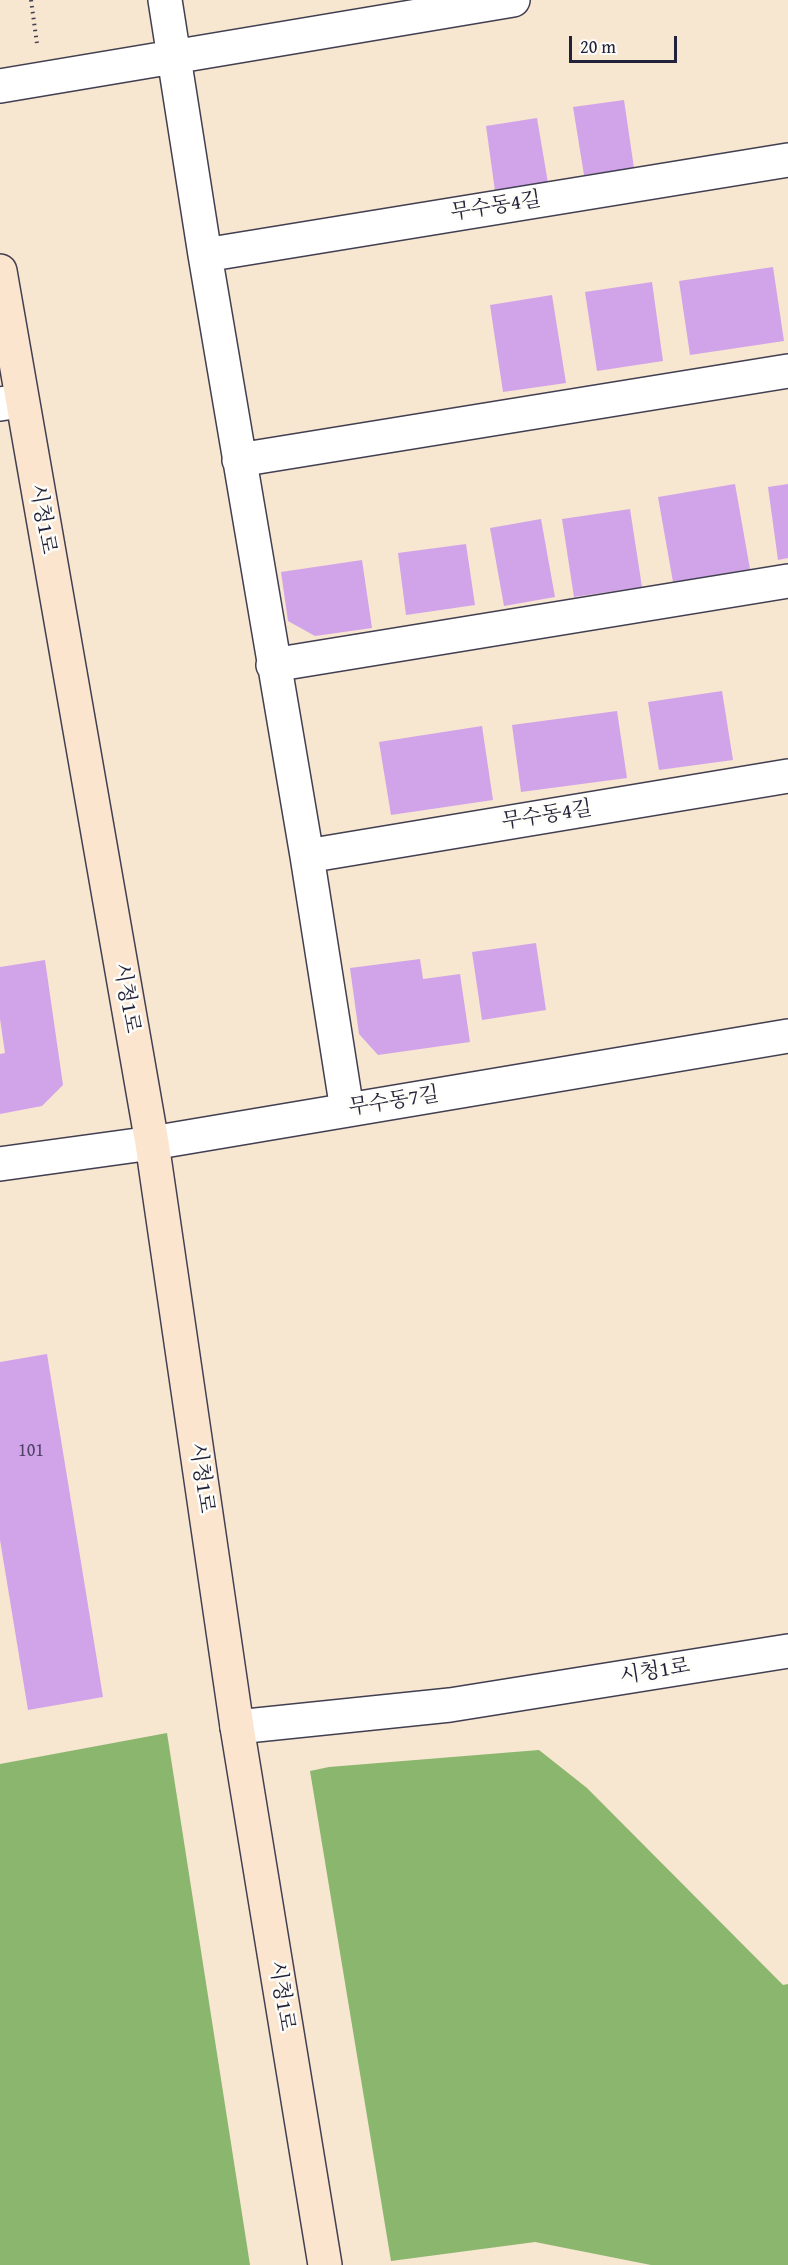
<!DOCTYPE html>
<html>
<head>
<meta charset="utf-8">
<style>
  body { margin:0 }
  #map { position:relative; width:788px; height:2265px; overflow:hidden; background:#f7e6d0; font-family:"Gentium Book Plus",serif }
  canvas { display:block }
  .scale { position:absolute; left:569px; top:36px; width:108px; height:27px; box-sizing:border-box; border:3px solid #22223b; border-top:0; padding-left:8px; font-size:18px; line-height:21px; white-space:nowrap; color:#22223b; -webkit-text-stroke:4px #fdfcf7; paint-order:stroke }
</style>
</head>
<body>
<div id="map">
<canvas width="788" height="2265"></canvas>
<div class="scale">20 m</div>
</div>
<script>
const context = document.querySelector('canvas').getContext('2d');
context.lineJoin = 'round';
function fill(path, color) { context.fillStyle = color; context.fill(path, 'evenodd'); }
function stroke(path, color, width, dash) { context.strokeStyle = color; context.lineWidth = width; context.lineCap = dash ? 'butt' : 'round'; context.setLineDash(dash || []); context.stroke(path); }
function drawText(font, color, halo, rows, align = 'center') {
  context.font = font + ' "Gentium Book Plus","Noto Serif KR",serif'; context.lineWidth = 5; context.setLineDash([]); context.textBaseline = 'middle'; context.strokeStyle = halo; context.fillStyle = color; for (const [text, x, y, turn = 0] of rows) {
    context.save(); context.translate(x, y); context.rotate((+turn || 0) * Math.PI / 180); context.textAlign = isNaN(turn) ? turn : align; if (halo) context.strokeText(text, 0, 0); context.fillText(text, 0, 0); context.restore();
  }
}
fill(new Path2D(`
  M 167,1733 L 250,2265 L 0,2265 L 0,1764 Z
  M 539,1750 L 587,1788 L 783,1985 L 788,1984 L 788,2265 L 651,2265 L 535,2242 L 391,2261 L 310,1771 L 329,1767 Z`), '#8ab66e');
fill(new Path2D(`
  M 624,100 L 634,168 L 584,175 L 573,107 Z
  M 537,118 L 548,183 L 495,191 L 486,126 Z
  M 773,267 L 784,341 L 690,355 L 679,281 Z
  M 652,282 L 663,361 L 597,371 L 585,292 Z
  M 552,295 L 566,383 L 503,392 L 490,305 Z
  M 735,484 L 750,569 L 673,582 L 658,497 Z
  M 788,484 L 788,558 L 778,560 L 768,487 Z
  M 630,509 L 642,587 L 574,597 L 562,519 Z
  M 541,519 L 555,597 L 504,606 L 490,528 Z
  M 466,544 L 475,605 L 406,615 L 398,553 Z
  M 362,560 L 372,628 L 315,636 L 288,621 L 281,572 Z
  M 722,691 L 733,760 L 659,770 L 648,702 Z
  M 617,711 L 627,778 L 521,792 L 512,725 Z
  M 482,726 L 493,800 L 391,815 L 379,742 Z
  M 536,943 L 546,1010 L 482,1020 L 472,952 Z
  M 420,959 L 423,979 L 460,974 L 470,1042 L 378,1055 L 359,1034 L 350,968 Z
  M 45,960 L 63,1085 L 42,1106 L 0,1114 L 0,1054 L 5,1053 L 0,1019 L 0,967 Z
  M 47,1354 L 103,1697 L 28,1710 L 0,1540 L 0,1362 Z`), '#d1a4ea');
const street = new Path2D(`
  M 165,0 L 205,255 L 307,856 L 347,1110
  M 0,86 L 513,0
  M 205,255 L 788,160
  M 0,404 L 21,401
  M 239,460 L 788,371
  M 273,665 L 788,581
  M 307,856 L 788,776
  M 0,1164 L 152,1143 L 788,1036
  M 237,1727 L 450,1705 L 788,1651`);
const secondary = new Path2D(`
  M 0,271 L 152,1143 L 237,1727 L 325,2265`);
stroke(street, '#423f51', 36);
stroke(secondary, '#423f51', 36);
stroke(new Path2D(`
  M 31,0 L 37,44`), '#423f51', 4, [1.5, 4.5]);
stroke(street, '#fff', 33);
stroke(secondary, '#fbe5cf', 33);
drawText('18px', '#4e4267', null, [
  ["101",31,1451]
]);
drawText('21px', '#22223b', '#fdfcf7', [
  ["무수동4길",496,207,-9],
  ["시청1로",42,519,80],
  ["무수동4길",547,816,-9],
  ["시청1로",126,998,80],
  ["무수동7길",394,1102,-9],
  ["시청1로",201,1478,82],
  ["시청1로",655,1672,-9],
  ["시청1로",281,1996,81]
]);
</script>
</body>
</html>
